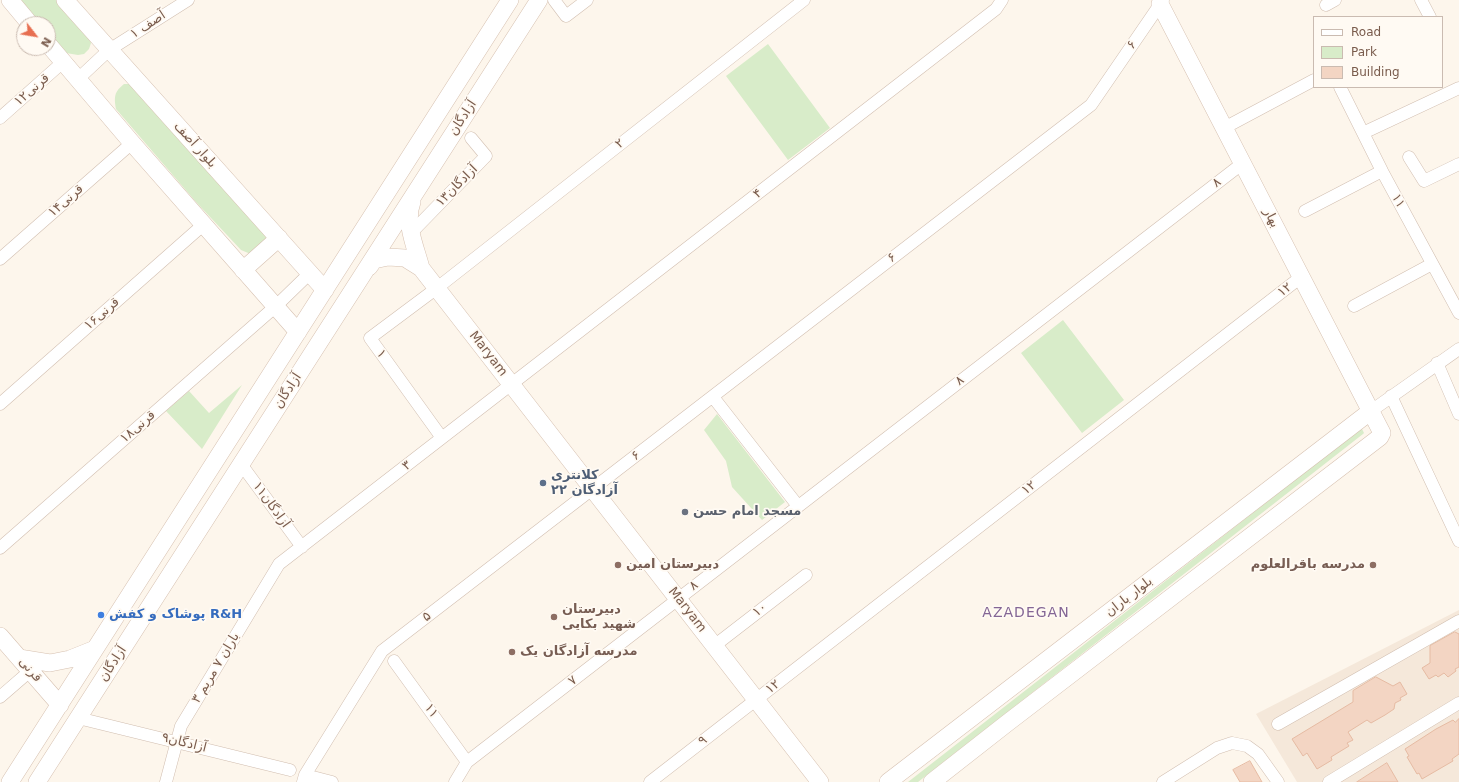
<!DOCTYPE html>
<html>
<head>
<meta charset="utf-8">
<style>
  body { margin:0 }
  #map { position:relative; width:1459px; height:782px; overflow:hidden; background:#fdf6ec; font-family:"DejaVu Sans",sans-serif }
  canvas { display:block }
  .legend { position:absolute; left:1313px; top:16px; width:130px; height:72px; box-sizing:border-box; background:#fffaf3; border:1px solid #cabbb1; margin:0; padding:5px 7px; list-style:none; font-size:12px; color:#7a5c4d }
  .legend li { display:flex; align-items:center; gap:8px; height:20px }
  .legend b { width:20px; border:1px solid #cabbb1 }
  .north { position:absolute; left:16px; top:16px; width:40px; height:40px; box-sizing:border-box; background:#fffaf3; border:1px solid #cabbb1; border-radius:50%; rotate:121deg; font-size:11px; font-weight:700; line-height:16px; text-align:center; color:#7a5c4d }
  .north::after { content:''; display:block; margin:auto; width:14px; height:18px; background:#e76f51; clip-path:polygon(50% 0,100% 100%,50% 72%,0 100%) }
</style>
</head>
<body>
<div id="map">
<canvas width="1459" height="782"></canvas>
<ul class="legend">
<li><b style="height:5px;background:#fff"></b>Road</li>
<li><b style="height:11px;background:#d8ecc9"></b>Park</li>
<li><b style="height:11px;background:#f3d5c3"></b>Building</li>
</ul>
<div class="north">N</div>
</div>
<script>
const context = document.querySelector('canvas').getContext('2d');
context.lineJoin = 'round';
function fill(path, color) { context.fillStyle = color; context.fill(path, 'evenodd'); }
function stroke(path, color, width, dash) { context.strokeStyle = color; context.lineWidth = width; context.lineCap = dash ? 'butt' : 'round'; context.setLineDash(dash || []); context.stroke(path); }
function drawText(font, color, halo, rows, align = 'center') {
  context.font = font + ' "DejaVu Sans","Noto Naskh Arabic",sans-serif'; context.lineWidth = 3.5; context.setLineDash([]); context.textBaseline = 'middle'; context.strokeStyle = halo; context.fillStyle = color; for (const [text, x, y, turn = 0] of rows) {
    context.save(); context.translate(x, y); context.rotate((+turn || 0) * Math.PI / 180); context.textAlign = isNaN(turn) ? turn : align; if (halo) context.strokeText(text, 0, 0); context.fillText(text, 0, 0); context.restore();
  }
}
fill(new Path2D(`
  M 1459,610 L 1459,782 L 1297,782 L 1256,714 Z`), '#f5e8da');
fill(new Path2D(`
  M 18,0 L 60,0 L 88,31 L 91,43 L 89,49 L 84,54 L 78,55 L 66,53 L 48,34 L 48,24 L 39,24 Z
  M 768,44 L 830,128 L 788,160 L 726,76 Z
  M 124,84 L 131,84 L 263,226 L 268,242 L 253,255 L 241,250 L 196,202 L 116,109 C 114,97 114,92 124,84 Z
  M 1063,320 L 1124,400 L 1082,433 L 1021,353 Z
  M 242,385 L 202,449 L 166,411 L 189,391 L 209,413 Z
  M 717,414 L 785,502 L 762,520 L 732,487 L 726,461 L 704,430 Z
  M 1362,429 L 1364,433 L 1363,434 L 918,782 L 908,782 L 1359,430 Z`), '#d8ecc9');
const building = new Path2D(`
  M 1455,632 L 1459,634 L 1459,667 L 1455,669 L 1456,671 L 1448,677 L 1444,673 L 1438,677 L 1436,675 L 1429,679 L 1422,668 L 1430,663 L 1430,646 Z
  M 1376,677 L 1393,686 L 1400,682 L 1407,694 L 1400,698 L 1401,700 L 1395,703 L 1394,709 L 1385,715 L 1371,723 L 1367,720 L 1348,732 L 1353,740 L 1347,743 L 1349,746 L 1331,757 L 1332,760 L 1317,769 L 1307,753 L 1303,756 L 1292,739 L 1353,702 L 1353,691 Z
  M 1459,719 L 1459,754 L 1452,759 L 1453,761 L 1422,779 L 1419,773 L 1417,774 L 1407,757 L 1409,756 L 1405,749 L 1436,729 L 1453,720 L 1455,722 Z
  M 1250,761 L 1262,782 L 1240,782 L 1233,770 Z
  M 1387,763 L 1398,782 L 1357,782 Z`);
fill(building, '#f3d5c3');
stroke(building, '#e6bba3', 1);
const street = new Path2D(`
  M 554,0 L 566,16 L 587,0
  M 1421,0 L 1430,17
  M 1326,5 L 1335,0
  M 78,79 L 109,50 L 188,0
  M 1340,87 L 1382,171 L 1459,313
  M 0,118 L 63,62
  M 1224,128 L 1314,80
  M 1363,133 L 1459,88
  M 1409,157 L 1424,181 L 1459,164
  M 1305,211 L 1382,171
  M 412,232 L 486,156 L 471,138
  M 0,259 L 132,143
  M 1354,306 L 1432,264
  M 1437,363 L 1459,414
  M 1391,396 L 1459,541
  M 713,397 L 798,506
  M 0,404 L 203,225
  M 1371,411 L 1459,349
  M 442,438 L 370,338 L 437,288 L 804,0
  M 241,464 L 302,547
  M 0,548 L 276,306 L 310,273
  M 714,646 L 806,575
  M 394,661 L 467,762
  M 0,697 L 30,671
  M 78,718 L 290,770
  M 1278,724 L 1459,621
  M 305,775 L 332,782
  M 166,782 L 181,726 L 279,564 L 996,9 L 1002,0
  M 303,782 L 305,775 L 382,651 L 1091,105 L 1163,0
  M 455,782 L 467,762 L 1243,163
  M 650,782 L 1301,277
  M 1163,782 L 1217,748 L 1232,743 L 1247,746 L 1258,754 L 1278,782
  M 1329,782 L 1459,703`);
const secondary = new Path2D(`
  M 10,0 L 30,24
  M 65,0 L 325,290
  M 48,44 L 132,143 L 298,332
  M 412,202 C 404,223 416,248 421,268
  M 369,267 L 374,260 L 388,257 L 405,258 L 421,268 L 820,782
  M 243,270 L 279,238
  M 0,636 L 60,705
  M 19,658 L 50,663 L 70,659 L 95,649
  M 10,782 L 510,0
  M 37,782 L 539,0
  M 888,782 L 1371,411
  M 932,782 L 1006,724 L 1380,437 L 1382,433 L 1160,4`);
stroke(street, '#d1beb0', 13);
stroke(secondary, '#d6c0b0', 18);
stroke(street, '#fff', 12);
stroke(secondary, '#fff', 17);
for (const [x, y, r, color] of [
  [543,483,4,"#5c6f8a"],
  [685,512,4,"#6b7280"],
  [618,565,4,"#8d6e63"],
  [1373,565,4,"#8d6e63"],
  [101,615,4,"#3f7fe0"],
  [554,617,4,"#8d6e63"],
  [512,652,4,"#8d6e63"]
]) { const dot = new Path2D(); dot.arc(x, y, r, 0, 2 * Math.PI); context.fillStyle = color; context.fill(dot); stroke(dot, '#fffaf3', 1.5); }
drawText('13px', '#7a5c4d', '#fffaf3', [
  ["۱ آصف",148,25,-33],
  ["۶",1132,45,-55],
  ["قرنی۱۲",32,90,-41],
  ["آزادگان",463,118,-57],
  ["۲",620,144,-38],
  ["بلوار آصف",195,145,48],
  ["۸",1217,183,-38],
  ["آزادگان۱۳",457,186,-45],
  ["۴",758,194,-38],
  ["قرنی۱۴",66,201,-41],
  ["۱۱",1398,201,62],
  ["بهار",1271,218,63],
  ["۶",892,258,-38],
  ["۱۲",1285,290,-38],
  ["قرنی۱۶",102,314,-41],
  ["۱",381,354,54],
  ["Maryam",488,354,52],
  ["۸",960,381,-38],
  ["آزادگان",288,391,-57],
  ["قرنی۱۸",138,427,-41],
  ["۶",636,456,-38],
  ["۳",407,466,-38],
  ["۱۲",1029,488,-38],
  ["آزادگان۱۱",271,505,54],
  ["۸",694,586,-38],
  ["بلوار باران",1129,597,-38],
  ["Maryam",687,610,52],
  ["۱۰",760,610,-38],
  ["۵",427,617,-38],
  ["آزادگان",113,664,-57],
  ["باران ۷ مریم ۳",216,668,-59],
  ["قرنی",30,670,49],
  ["۷",573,681,-38],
  ["۱۲",773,687,-38],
  ["۱۱",431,711,54],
  ["۹",703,741,-38],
  ["آزادگان۹",184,743,14]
]);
drawText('bold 13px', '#4e5e75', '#fffaf3', [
  ["کلانتری",551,476],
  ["۲۲ آزادگان",551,491]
], 'left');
drawText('bold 13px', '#5b616d', '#fffaf3', [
  ["مسجد امام حسن",693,512]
], 'left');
drawText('bold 13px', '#785e54', '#fffaf3', [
  ["دبیرستان امین",626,565],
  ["مدرسه باقرالعلوم",1365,565,"right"],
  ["دبیرستان",562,610],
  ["شهید بکایی",562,625],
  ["مدرسه آزادگان یک",520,652]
], 'left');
drawText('bold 13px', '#366cbe', '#fffaf3', [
  ["پوشاک و کفش R&H",109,615]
], 'left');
context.letterSpacing = '1px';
drawText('14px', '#846695', '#fffaf3', [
  ["AZADEGAN",1026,613]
]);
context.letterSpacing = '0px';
</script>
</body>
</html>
